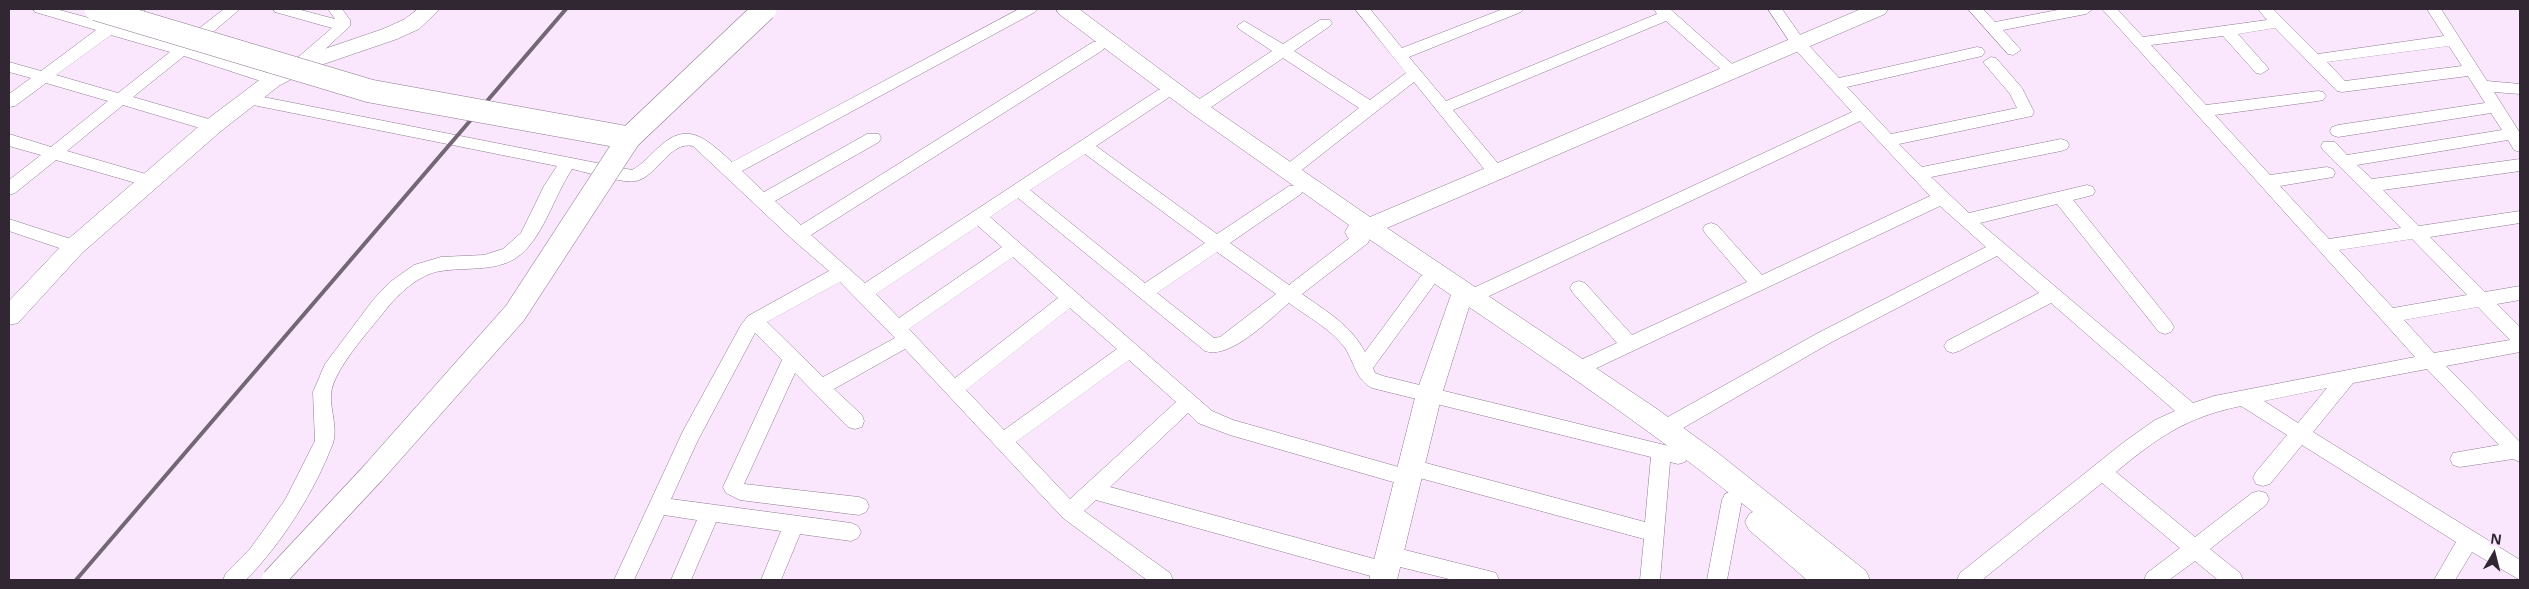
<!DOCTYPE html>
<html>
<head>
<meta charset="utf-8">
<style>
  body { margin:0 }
  #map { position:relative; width:2529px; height:589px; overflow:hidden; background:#fbe7fd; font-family:"Noto Sans",sans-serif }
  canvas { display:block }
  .frame { position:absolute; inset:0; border:10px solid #302732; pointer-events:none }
  .north { position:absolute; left:2469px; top:529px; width:50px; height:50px; -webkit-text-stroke:4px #fbe7fd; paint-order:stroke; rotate:8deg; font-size:14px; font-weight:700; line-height:20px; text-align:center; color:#302732 }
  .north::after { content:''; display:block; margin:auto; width:18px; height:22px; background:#302732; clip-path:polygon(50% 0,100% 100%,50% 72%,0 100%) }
</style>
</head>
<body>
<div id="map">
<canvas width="2529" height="589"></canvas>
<div class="frame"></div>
<div class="north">N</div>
</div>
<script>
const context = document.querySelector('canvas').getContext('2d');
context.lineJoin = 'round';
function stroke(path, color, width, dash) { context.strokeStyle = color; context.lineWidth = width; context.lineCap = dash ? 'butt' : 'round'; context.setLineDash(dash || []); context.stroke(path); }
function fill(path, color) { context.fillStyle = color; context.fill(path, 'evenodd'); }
const street = new Path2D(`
  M 33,9 L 56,9 L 107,23 L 129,9 L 146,9 L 121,28 L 179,44 L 224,9 L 240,9 L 193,49 L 278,76 L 281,80 L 278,84 L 273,85 L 184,56 L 133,97 L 219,122 L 221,126 L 219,130 L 213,132 L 123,105 L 67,151 L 156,177 L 158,181 L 156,185 L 150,187 L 56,160 L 15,193 L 9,195 L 9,180 L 41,155 L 9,146 L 9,134 L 51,147 L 108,101 L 46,83 L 15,106 L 9,107 L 9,94 L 31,78 L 9,72 L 9,62 L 41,71 L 96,30 L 35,12 ZM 111,35 L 170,52 L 118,93 L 56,75 Z
  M 273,9 L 297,9 L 335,19 L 328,9 L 342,9 L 350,20 L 350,26 L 306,67 L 301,68 L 293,63 L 296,59 L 332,28 L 275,12 Z
  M 1019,9 L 1037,9 L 1035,12 L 742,171 L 764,192 L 867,134 L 879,134 L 881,138 L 879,142 L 775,201 L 801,225 L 1093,42 L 1103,42 L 1105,46 L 1103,50 L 811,235 L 865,283 L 1158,90 L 1168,90 L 1171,94 L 1168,98 L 1096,146 L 1217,234 L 1289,186 L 1301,186 L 1303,190 L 1301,194 L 1230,243 L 1289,285 L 1356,233 L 1362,232 L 1368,233 L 1370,238 L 1368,243 L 1302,294 C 1326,311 1351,325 1365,352 L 1421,276 L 1427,274 L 1433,276 L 1436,281 L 1433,286 L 1373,368 L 1375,373 L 1383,376 L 1685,450 L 1688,456 L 1685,462 L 1678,464 L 1670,462 L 1660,580 L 1640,580 L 1644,539 L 1416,477 L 1414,484 L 1407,486 L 1230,435 L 1198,423 L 1188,413 L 1110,487 L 1382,561 L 1379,555 L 1382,549 L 1389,546 L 1489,571 L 1496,573 L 1499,580 L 1453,580 L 1392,565 L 1395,571 L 1392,577 L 1385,580 L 1096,500 L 1084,511 L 1170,573 L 1173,580 L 1147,580 L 1063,518 L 905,349 L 834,389 L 862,415 L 864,421 L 862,427 L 855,429 L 848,427 L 795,373 L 744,484 L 859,497 L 866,500 L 869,506 L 866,512 L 859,515 L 740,500 L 726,493 L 723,487 L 782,360 L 755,333 L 698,440 L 671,499 L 851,523 L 858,526 L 861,532 L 858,538 L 851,541 L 800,534 L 781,580 L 761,580 L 781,531 L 716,522 L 691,580 L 671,580 L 697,520 L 664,515 L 634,580 L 614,580 L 683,431 L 741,325 L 748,316 L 829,271 L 792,239 L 693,146 C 669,141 658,176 636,181 C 625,184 585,172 572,169 C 554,196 542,241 516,258 C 494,272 466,267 441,271 C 419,274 398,294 384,312 C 369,331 333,370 331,394 C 330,409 338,429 333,443 C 315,491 282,543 246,580 L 223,580 L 226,573 L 250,549 L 285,500 L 315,441 L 313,392 L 325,364 L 373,300 L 390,282 L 414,265 L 441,257 L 484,255 L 503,249 L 521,233 L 544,186 L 557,166 L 248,104 L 243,103 L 240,99 L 243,95 L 248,94 L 632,170 C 643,164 650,155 659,147 C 689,119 708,141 732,162 ZM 1085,154 L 1205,243 L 1145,283 L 1030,190 ZM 1018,198 L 1205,351 C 1230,360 1270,319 1289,303 C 1308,317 1331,329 1345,348 C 1355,363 1355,379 1372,388 L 1651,457 L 1645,522 L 1411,459 L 1404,461 L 1402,468 L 1233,420 L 1212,411 L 990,217 ZM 978,226 L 1002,247 L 899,318 L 876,294 ZM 1217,252 L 1276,294 L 1220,337 L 1214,338 L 1157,293 ZM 1013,257 L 1058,298 L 955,378 L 909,329 ZM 840,282 L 895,338 L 823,377 L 767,322 ZM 1070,308 L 1117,349 L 1004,430 L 966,390 ZM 1129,360 L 1176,402 L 1070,499 L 1016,442 Z
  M 1355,9 L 1370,9 L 1402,48 L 1503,9 L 1523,9 L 1521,12 L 1409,57 L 1446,101 L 1657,14 L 1654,9 L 1670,9 L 1740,71 L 1737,75 L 1727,75 L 1666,21 L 1453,110 L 1501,167 L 1503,171 L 1501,175 L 1489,175 L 1414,82 L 1294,176 L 1282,176 L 1280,172 L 1282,168 L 1359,108 L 1283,58 L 1204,112 L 1192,112 L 1190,108 L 1192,104 L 1272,51 L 1239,29 L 1237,26 L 1244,21 L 1283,44 L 1320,20 L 1330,20 L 1332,23 L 1330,26 L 1294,51 L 1370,100 L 1406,73 Z
  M 1768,9 L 1782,9 L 1803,39 L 1839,78 L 1977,47 L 1982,48 L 1985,52 L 1982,56 L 1847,87 L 1891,134 L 2017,108 L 2010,94 L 1983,62 L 1991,57 L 1996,58 L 2022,88 L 2034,112 L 2032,116 L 1899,144 L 1922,167 L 2061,139 L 2067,141 L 2069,145 L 2067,149 L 2061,151 L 1931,177 L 1969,213 L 2087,185 L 2093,187 L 2095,191 L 2093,195 L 2073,200 L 2171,322 L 2174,327 L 2171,332 L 2165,334 L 2159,332 L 2057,204 L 1980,223 L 2193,403 L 2214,396 L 2415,357 L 2102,9 L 2117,9 L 2143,37 L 2267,20 L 2258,9 L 2273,9 L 2318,54 L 2444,36 L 2427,9 L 2441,9 L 2487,81 L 2520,84 L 2520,94 L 2494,92 L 2520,133 L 2520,152 L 2514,150 L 2508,140 L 2357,165 L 2372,179 L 2520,159 L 2520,171 L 2383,190 L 2419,226 L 2520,211 L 2520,223 L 2430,237 L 2485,292 L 2520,286 L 2520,300 L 2497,304 L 2520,327 L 2520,352 L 2446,366 L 2520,442 L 2520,462 L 2513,459 L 2460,467 L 2453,465 L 2450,459 L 2453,453 L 2499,445 L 2427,369 L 2353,383 L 2313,432 L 2520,560 L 2520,580 L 2472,552 L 2455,580 L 2434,580 L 2456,542 L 2302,445 L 2270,484 L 2263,486 L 2256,484 L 2253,478 L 2256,472 L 2287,435 L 2241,406 C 2187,417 2158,437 2116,472 L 2195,537 L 2252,493 L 2259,491 L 2266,493 L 2269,499 L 2266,505 L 2210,549 L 2240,573 L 2243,580 L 2218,580 L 2195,561 L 2169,580 L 2144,580 L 2147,573 L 2180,548 L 2102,483 L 1982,580 L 1957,580 L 1960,573 L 2124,442 L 2155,420 L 2175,411 L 2051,303 L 1959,351 L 1953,353 L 1947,351 L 1944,346 L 1947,341 L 2039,293 L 1997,256 L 1830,343 L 1671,435 L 1664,437 L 1657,435 L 1655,429 L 1657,423 L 1818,333 L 1986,247 L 1940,206 L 1584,374 L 1578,376 L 1572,374 L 1569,369 L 1572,364 L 1617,343 L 1573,293 L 1570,288 L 1573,283 L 1579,281 L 1585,283 L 1632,335 L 1747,282 L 1705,233 L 1703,229 L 1705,225 L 1711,223 L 1717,225 L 1762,275 L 1930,196 L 1860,121 L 1468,306 L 1462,308 L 1456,306 L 1453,301 L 1456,296 L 1852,112 L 1793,47 ZM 2275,28 L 2337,91 L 2342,92 L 2468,76 L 2485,103 L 2338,125 L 2332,127 L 2330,131 L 2332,135 L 2338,137 L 2491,113 L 2502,130 L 2347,155 L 2335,142 L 2323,142 L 2321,146 L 2323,150 L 2401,228 L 2329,239 L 2280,186 L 2333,177 L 2335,173 L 2333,169 L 2327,167 L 2270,175 L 2215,115 L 2318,101 L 2323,100 L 2326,96 L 2323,92 L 2318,91 L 2206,105 L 2151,45 L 2223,36 L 2256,73 L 2261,74 L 2269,69 L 2238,34 ZM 2449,46 L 2462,66 L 2345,81 L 2327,62 ZM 2412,239 L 2467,295 L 2393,308 L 2339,250 ZM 2478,307 L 2510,340 L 2434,353 L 2404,320 ZM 2327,388 L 2298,423 L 2264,401 Z
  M 1968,9 L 1983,9 L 1995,22 L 2063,9 L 2093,9 L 2086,14 L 2003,30 L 2021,50 L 2013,55 L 2008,54 Z
  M 9,219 L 80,242 L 83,247 L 80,252 L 74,253 L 9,231 Z
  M 1732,491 L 1739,494 L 1742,500 L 1727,580 L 1707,580 L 1722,500 L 1725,494 Z`);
const secondary = new Path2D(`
  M 418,9 L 440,9 L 419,29 L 397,39 L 318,66 L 280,85 L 221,131 L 82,253 L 18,323 L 9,325 L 9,301 L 66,241 L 205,121 L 266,75 L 304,56 L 383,29 L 405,19 Z
  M 1056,9 L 1079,9 L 1205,103 L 1370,217 L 1861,9 L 1888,9 L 1885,14 L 1387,228 L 1657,409 L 1718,453 L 1866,571 L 1870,580 L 1807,580 L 1749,530 L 1745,522 L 1749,514 L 1753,512 C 1662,438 1566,373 1469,307 L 1442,394 L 1397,580 L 1369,580 L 1416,394 L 1451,295 L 1366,237 L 1356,241 L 1348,238 L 1345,232 L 1349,225 L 1191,113 L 1059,14 Z`);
stroke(street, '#8f7a92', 1);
stroke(secondary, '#8f7a92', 1);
fill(street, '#fff');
fill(secondary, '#fff');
stroke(new Path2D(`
  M 76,580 L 566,9`), '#736675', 4);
const secondaryBridge = new Path2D(`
  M 96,9 L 370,91 L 629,138 L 765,9
  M 273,580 L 373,473 L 515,313 L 629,138`);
stroke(secondaryBridge, '#8f7a92', 24, []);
stroke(secondaryBridge, '#fff', 23);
</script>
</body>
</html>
